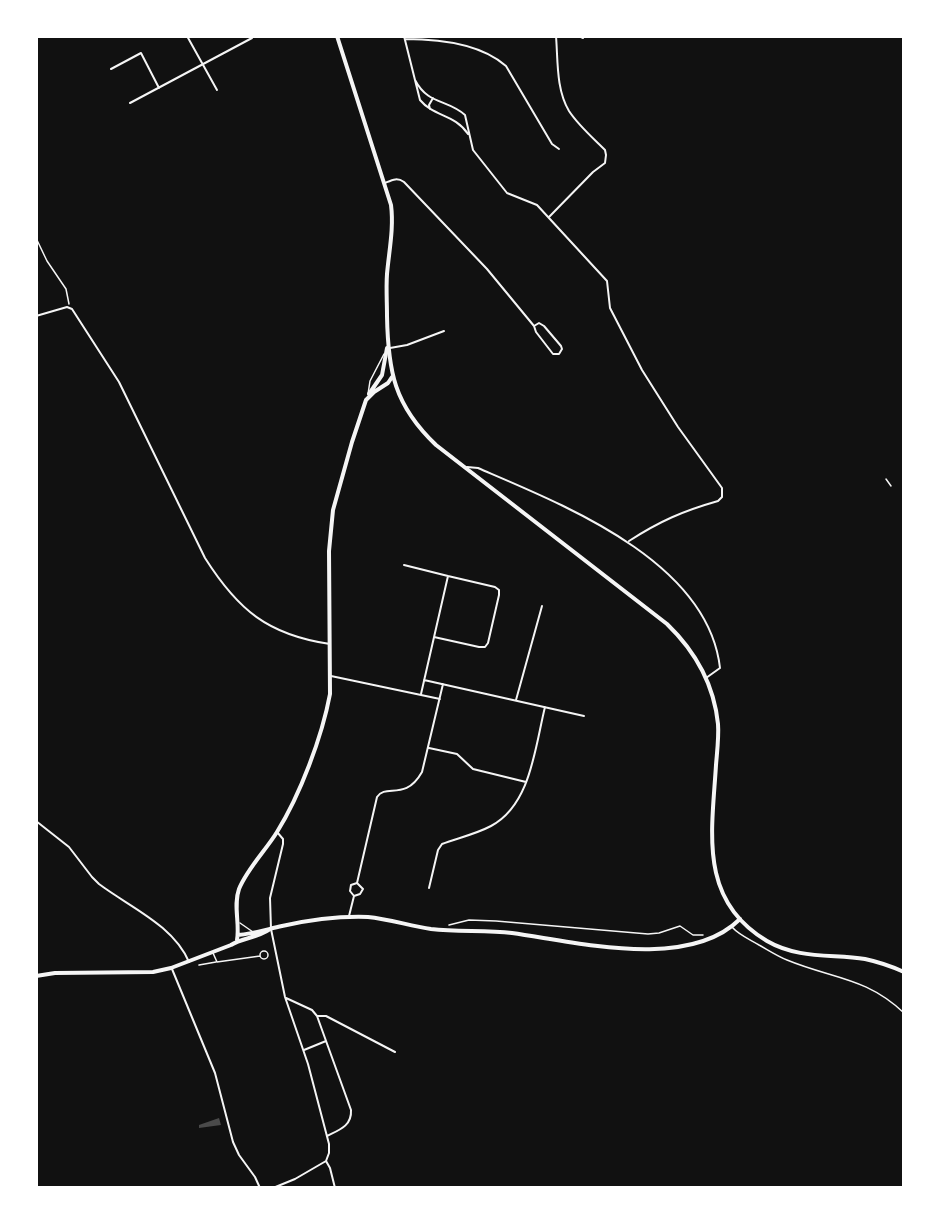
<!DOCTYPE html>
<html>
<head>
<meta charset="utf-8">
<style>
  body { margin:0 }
  #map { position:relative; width:940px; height:1224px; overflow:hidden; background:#111; font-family:"Crimson Pro",serif }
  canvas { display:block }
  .frame { position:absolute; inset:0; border:38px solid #fff; pointer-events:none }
</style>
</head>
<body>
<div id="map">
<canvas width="940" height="1224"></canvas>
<div class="frame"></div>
</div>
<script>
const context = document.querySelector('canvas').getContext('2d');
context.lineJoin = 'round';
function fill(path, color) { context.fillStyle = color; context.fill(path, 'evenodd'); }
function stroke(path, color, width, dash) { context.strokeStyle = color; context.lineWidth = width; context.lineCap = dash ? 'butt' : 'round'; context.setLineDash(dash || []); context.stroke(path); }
fill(new Path2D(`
  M 219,1118 L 221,1125 L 199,1128 L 199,1125 Z`), '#4a4a4a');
stroke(new Path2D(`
  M 36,238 L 47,261 L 66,289 L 69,304
  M 886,479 L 891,486
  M 449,925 L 469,920 L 496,921 L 648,934 L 659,933 L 680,926 L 693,935 L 703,935`), '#f5f5f5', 1.5);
stroke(new Path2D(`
  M 368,394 L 370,381 L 384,354
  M 240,923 L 253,932
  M 732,927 C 739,935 749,939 759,945 C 768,950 777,956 787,960 C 833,979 866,977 904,1013
  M260 955a4 4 0 1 1 8 0a4 4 0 1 1-8 0Z
  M 213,953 L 217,962 L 260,956
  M 199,965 L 216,962`), '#f5f5f5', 1.5);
stroke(new Path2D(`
  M 187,36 L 217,90
  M 404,36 L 420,100 C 434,117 455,114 468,134
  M 579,36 L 583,38
  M 405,39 C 439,39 480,43 506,66 L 552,144 L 559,149
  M 111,69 L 141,53 L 159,88
  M 415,80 C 428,105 447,99 465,115 L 473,150 L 507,193 L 537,205 L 607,281 L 610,308 L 642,370 L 678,427 L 722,488 L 722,497 L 718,501 C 683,511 660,521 629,541
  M 130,103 L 252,38
  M 430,109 L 429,105 L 433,98
  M 385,183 C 392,180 397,177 404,182 L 487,269 L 534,326
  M 549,217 L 593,172 L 605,163 L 606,155 L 605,150 C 593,138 578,125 569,111 C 556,89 558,61 556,36
  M 36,316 L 67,307 L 72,309 L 119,382 L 205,558 C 238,610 268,635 330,644
  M 539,323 L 544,326 L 561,346 L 562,349 L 559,354 L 553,354 L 536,332 L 534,326 Z
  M 390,348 L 407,345 L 444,331
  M 467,467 L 478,468 C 564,505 708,561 720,668 L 706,678
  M 404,565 L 448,576
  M 331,676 L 440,699
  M 424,680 L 584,716
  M 421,694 L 448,576 L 495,587 L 499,590 L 499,595 L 488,643 L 485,647 L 479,647 L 434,637
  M 516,700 L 542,606
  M 429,748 L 457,754 L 473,769 L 526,782
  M 36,821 L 69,847 L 92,877 L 99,884 C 131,908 173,925 189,962
  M 277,832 L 283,839 L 283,844 L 270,898 L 271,929 L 285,997 L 308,1064 L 329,1144 L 329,1153 L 326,1161 L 330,1168 L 335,1188
  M 357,883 L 363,889 L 360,894 L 354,896 L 350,891 L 351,885 L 357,883 L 377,797 C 386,783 405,802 422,772 L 443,684
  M 429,888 L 438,850 L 442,844 C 458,838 476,834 491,826 C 531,805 535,747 545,707
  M 349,916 L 354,896
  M 172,969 L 215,1073 L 233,1142 L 239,1155 L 255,1177 L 260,1188
  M 286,998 L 312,1010 L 317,1016 L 326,1016 L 395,1052
  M 317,1016 L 351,1110 C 352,1126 339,1130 327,1136
  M 304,1050 L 326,1041
  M 273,1188 L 295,1179 L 326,1161`), '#f5f5f5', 2);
stroke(new Path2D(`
  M 369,394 L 382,375 L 387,348
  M 238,935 C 253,934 268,929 282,926 C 309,920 340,916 368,917 C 389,919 410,926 431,929 C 458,932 485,930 512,933 C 577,942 688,971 740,919
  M 237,940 C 240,923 233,906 239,889 C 247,869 266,850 277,832 C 300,795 322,737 330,694 L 329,551 L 333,510 L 352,442 L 366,400 L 374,392 L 388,383 L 392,377
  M 36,976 L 55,973 L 153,972 L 171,968 L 231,945 C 242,938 257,938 270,929`), '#f5f5f5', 4);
stroke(new Path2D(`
  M 337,36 L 391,205 C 394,228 389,251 387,274 C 386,288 387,302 387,316 C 388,371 394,405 436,445 L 667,624 C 695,651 714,685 718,724 C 719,737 717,752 716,765 C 712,832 698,900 767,941 C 798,959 831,954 865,959 C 879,962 891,966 904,972`), '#f5f5f5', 4);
</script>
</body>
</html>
